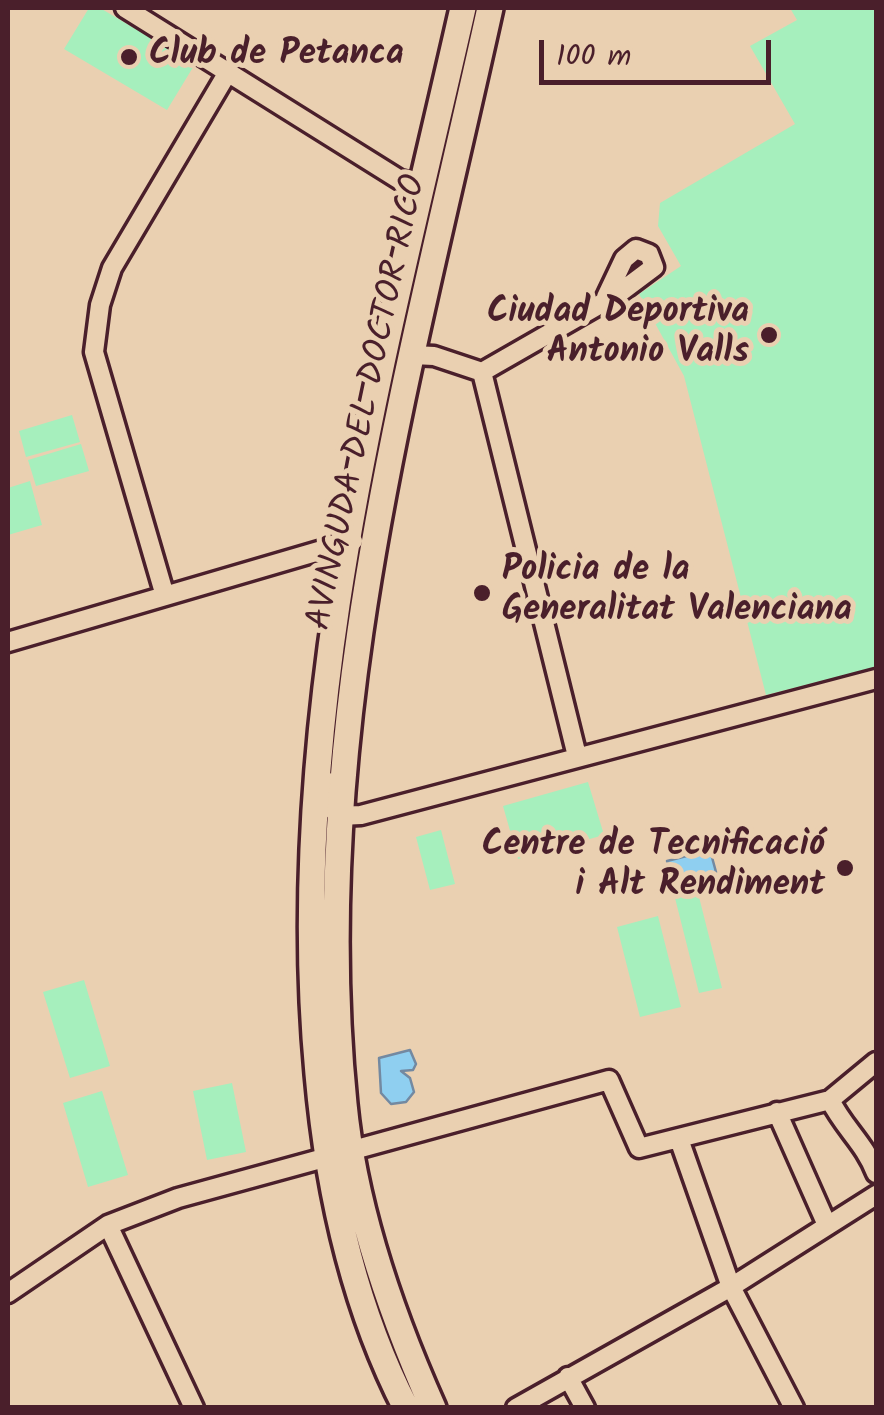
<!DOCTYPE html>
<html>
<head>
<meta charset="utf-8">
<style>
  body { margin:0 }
  #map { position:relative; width:884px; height:1415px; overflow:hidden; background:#ead0b1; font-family:Kalam,sans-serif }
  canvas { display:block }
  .frame { position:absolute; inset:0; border:10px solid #4a1f2b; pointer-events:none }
  .scale { position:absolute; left:539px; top:40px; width:232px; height:45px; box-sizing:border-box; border:5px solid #4a1f2b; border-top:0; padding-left:12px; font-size:30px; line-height:35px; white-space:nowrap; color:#4a1f2b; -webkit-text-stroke:8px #ead0b1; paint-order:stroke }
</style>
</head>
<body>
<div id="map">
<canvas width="884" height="1415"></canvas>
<div class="frame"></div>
<div class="scale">100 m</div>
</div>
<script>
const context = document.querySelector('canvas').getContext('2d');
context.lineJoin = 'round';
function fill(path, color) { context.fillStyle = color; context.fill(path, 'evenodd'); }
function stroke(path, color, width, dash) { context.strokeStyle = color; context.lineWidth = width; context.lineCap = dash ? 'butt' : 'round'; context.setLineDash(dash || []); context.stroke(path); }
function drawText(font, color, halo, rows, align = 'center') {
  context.font = font + ' Kalam,sans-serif'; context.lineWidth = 10; context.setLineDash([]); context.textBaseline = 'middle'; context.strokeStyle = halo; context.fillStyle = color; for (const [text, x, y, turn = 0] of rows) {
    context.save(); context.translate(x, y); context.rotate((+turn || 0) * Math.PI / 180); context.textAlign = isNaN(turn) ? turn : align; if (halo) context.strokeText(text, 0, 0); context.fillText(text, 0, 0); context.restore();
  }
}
fill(new Path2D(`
  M 89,8 L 100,8 L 195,64 L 167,110 L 64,49 Z
  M 790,8 L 876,8 L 876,667 L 766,695 L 684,376 L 639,294 L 681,266 L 658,226 L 660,203 L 795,124 L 750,46 L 797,20 Z
  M 72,415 L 80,442 L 26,457 L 19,431 Z
  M 81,444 L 89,471 L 36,486 L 28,460 Z
  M 30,481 L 42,525 L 8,535 L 8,488 Z
  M 588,782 L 604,835 L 518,859 L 503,806 Z
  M 441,830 L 455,884 L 430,890 L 416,837 Z
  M 698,893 L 722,988 L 699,993 L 675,898 Z
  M 658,916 L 681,1007 L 640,1017 L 617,927 Z
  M 84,980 L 110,1066 L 70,1078 L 43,992 Z
  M 232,1083 L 246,1152 L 207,1160 L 193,1091 Z
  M 102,1091 L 128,1175 L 88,1187 L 63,1103 Z`), '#a6efbd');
const water = new Path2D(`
  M 710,850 L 716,872 L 673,883 L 667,861 Z
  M 410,1050 L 416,1064 L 413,1070 L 401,1071 L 410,1078 L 414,1092 L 406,1102 L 391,1104 L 381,1093 L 379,1058 Z`);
fill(water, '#8fcff0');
stroke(water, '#7389a1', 2.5);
const street = new Path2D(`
  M 125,8 L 400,180 L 424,186
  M 413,355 L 434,356 L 482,372 L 618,294 L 654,267 L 649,254 L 636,249 L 624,259 L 606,297
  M 482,372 L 577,756
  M 165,596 L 94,352 L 100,305 L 112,268 L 228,72
  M 8,642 L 353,541
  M 326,781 L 328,805 L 339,816 L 361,815 L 876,679
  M 830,1100 C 844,1128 865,1144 876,1173
  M 777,1112 L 827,1225
  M 679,1139 L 731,1287 L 794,1408
  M 108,1225 L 194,1408
  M 8,1293 L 108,1225 L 178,1198 L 609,1080 L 639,1148 L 830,1100 L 876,1062
  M 568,1377 L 585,1408
  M 516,1408 L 731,1287 L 876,1195`);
const secondary = new Path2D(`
  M 406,1408 C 353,1305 328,1188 318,1074 C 284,712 384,357 463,8
  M 433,1408 C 391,1314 354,1207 344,1104 C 306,728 410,371 490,8`);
stroke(street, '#4a1f2b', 25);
stroke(secondary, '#4a1f2b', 32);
stroke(street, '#ead0b1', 18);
stroke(secondary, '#ead0b1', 25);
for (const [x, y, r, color] of [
  [129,57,10,"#4a1f2b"],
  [769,335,10,"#4a1f2b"],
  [482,593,10,"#4a1f2b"],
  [845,868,10,"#4a1f2b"]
]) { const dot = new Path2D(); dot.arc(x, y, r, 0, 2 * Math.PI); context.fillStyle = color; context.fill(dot); stroke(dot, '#ead0b1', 4); }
drawText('bold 35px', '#4a1f2b', '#ead0b1', [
  ["Club de Petanca",149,57],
  ["Ciudad Deportiva",749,315,"right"],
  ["Antonio Valls",749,355,"right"],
  ["Policia de la",502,573],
  ["Generalitat Valenciana",502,613],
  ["Centre de Tecnificació",825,848,"right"],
  ["i Alt Rendiment",825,888,"right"]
], 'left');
drawText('35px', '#4a1f2b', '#ead0b1', [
  ["AVINGUDA DEL DOCTOR RICO",370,403,-78]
]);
</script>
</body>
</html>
